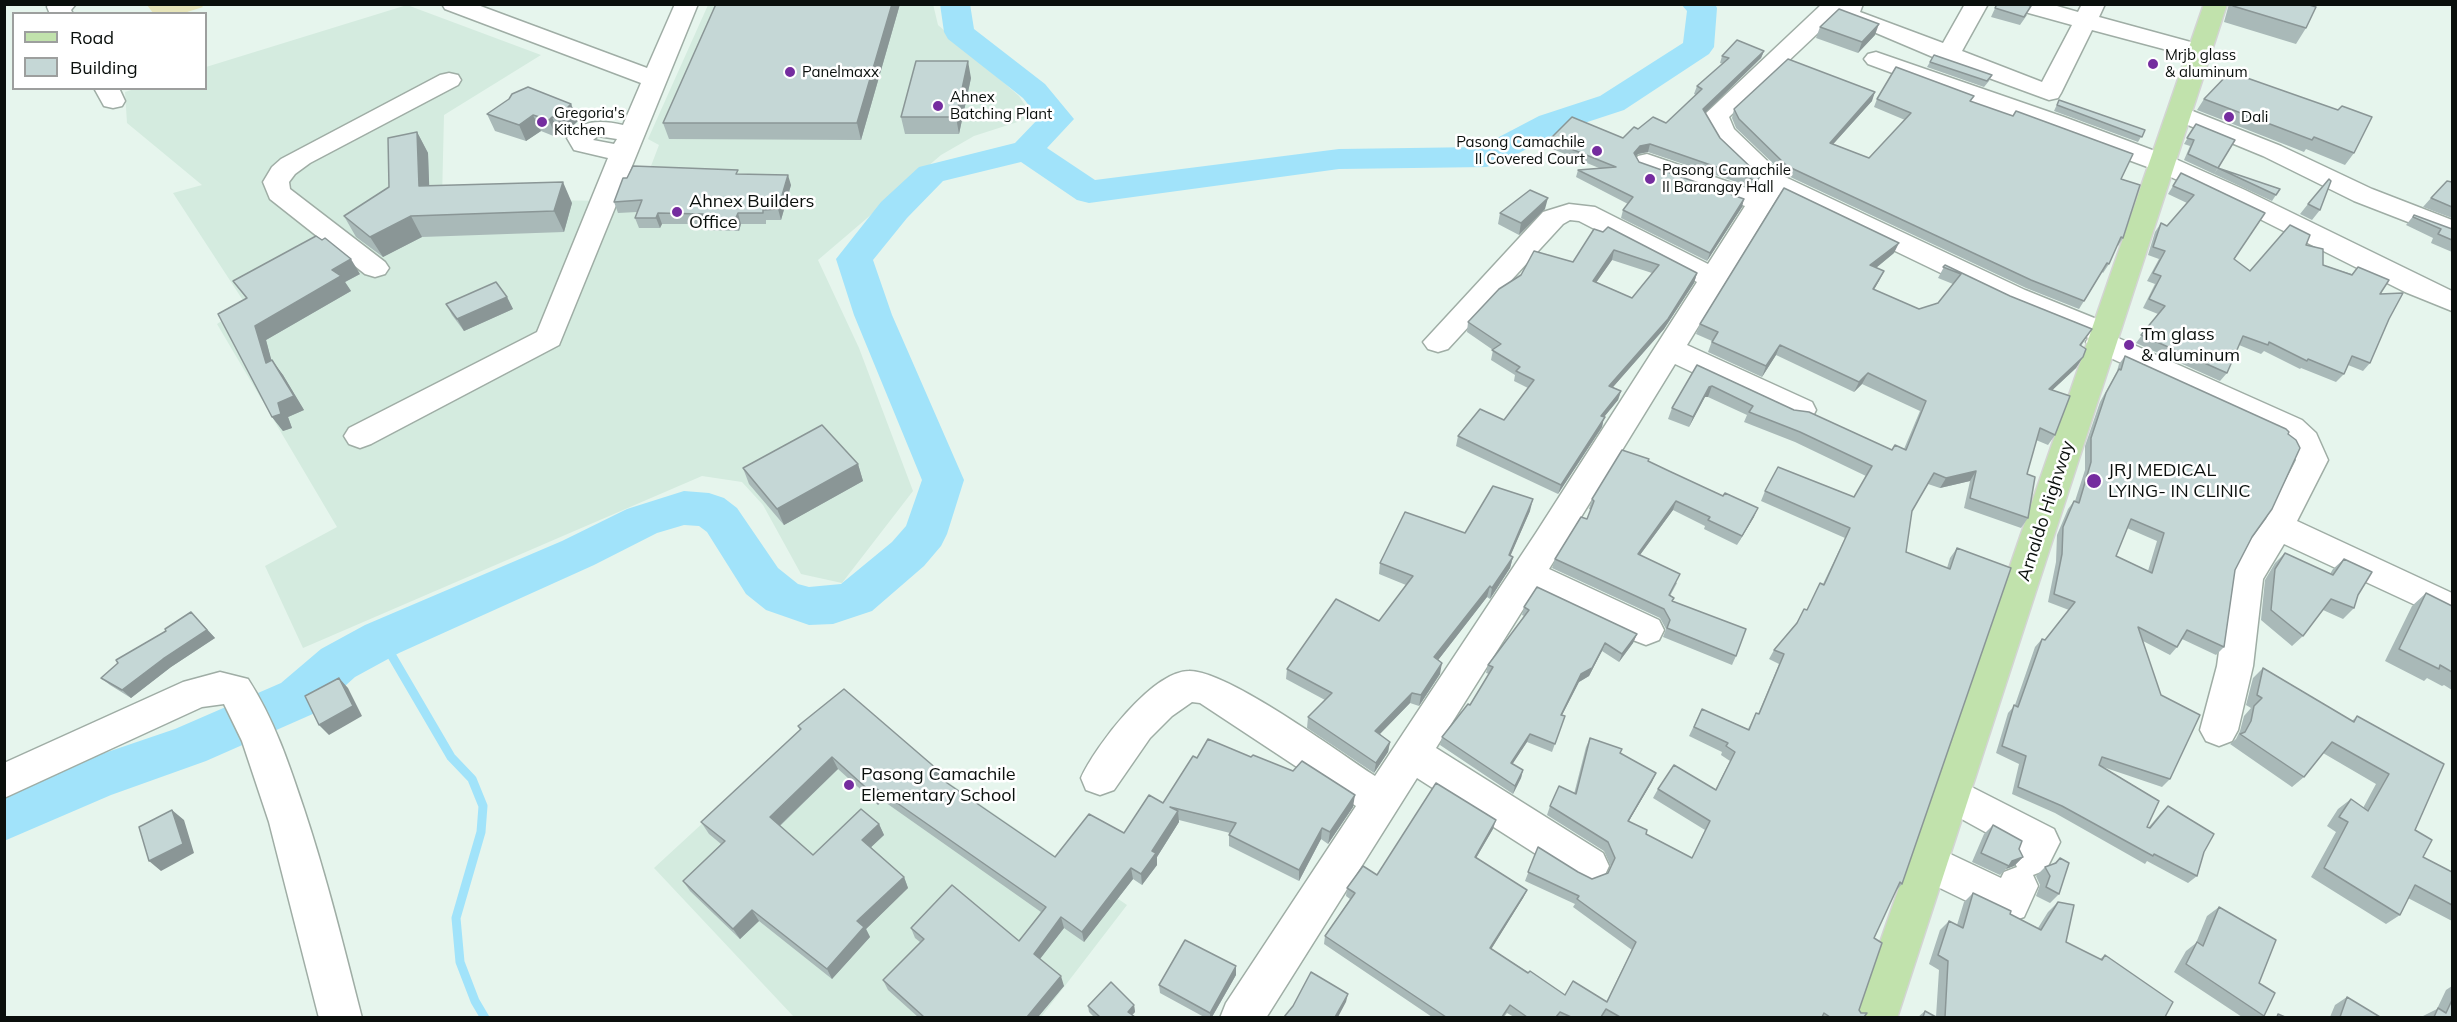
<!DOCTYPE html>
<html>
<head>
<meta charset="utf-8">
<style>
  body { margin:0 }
  #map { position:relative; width:2457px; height:1022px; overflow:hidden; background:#e6f5ed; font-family:Mulish,sans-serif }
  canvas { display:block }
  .frame { position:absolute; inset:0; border:6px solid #0a0f0c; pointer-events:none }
  .legend { position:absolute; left:12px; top:12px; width:195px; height:78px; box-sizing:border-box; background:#fff; border:2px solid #9d9f9e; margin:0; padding:8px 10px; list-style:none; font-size:18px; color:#0a0f0c }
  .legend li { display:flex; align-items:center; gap:12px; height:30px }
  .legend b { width:30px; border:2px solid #9d9f9e }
</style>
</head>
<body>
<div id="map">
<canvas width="2457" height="1022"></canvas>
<div class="frame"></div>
<ul class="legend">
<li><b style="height:8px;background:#c1e2ac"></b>Road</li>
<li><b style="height:16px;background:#c5d7d6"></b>Building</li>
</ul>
</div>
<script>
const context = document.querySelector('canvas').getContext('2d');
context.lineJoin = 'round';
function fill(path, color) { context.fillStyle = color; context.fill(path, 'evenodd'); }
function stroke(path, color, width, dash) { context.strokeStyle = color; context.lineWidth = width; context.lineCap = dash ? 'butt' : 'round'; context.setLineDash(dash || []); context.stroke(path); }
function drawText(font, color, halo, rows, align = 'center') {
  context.font = font + ' Mulish,sans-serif'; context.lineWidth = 5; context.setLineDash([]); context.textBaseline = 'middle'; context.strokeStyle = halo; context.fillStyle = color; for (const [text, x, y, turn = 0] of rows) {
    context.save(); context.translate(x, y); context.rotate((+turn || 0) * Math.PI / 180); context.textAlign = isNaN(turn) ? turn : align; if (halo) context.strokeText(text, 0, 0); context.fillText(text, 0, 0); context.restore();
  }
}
fill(new Path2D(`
  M 933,4 L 938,25 L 1019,96 L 1033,117 L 974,136 L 941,155 L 818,260 L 859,348 L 913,491 L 842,583 L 801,574 L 763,505 L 742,482 L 702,476 L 303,648 L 265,566 L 337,527 L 217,324 L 246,305 L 173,193 L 202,185 L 127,123 L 125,92 L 137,88 L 206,88 L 206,67 L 407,5 L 541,55 L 444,115 L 442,199 L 620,201 L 633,173 L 651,166 L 659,145 L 648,139 L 708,5 Z
  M 833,703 L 1127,905 L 1041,1017 L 794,1017 L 654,868 Z`), '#d4ebdf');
fill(new Path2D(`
  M 147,5 L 201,5 L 203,7 L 184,13 L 153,13 Z`), '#e7e5b9');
stroke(new Path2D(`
  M 382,639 L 451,757 L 472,779 L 483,806 L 481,832 L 456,918 L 460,962 L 475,1001 L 485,1018`), '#a1e3fa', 9);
fill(new Path2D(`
  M 940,4 L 970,4 L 974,29 L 1045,84 L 1074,119 L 1047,148 L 1095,180 L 1339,149 L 1480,147 L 1539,116 L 1600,96 L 1683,43 L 1687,11 L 1681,4 L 1715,4 L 1717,8 L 1714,47 L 1709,54 L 1624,110 L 1563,130 L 1498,164 L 1486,167 L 1339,169 L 1089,203 L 1077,200 L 1021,162 L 943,181 L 907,218 L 873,260 L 892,315 L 964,480 L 947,534 L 941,546 L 924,566 L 872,611 L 833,624 L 809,625 L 766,610 L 746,594 L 707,532 L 699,526 L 684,525 L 657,533 L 594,565 L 399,653 L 355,677 L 315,713 L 206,761 L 111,795 L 4,841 L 4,793 L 78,762 L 175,729 L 281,683 L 321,649 L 365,625 L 562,541 L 627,509 L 684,491 L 709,493 L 724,498 L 737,508 L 778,568 L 798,584 L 809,587 L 841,584 L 892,542 L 906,526 L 922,480 L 854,315 L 836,259 L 881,202 L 919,167 L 1015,143 L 1039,118 L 1023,98 L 948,39 L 944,32 Z`), '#a1e3fa');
const minor = new Path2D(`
  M 48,4 L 76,4 L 71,10 L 73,14 L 50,14 L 47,7 Z
  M 442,4 L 475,4 L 647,68 L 675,4 L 698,4 L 559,345 L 371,444 L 360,448 L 349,444 L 344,436 L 349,428 L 537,332 L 608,158 L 574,150 L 567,138 C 580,119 602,120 623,125 L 641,83 L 445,9 ZM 598,136 L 617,139 L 614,144 L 593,140 Z
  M 1822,4 L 1863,4 L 1860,12 L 1943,43 L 1965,4 L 1988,4 L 1962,51 L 2042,82 L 2072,25 L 2014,9 L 2011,4 L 2050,4 L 2078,12 L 2082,4 L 2105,4 L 2099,17 L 2209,47 L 2213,52 L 2209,57 L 2201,59 L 2092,30 L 2061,93 L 2058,98 L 2049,100 L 1940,60 L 1836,16 L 1729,117 L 1734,129 L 1783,176 L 2025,290 L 2114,326 L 2119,333 L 2116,337 L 2302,420 L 2316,433 L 2328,460 L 2297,521 L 2452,593 L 2452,622 L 2284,544 L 2263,579 L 2253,666 L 2238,730 L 2232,741 L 2219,746 L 2206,741 L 2200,730 L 2217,666 L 2229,579 L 2246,546 L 2266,519 L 2296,460 L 2291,447 L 2280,436 L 2091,349 L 2086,342 L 2089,338 L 2005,304 L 1779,195 L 1687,345 L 1812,402 L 1816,410 L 1812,418 L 1801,421 L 1790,418 L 1675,364 L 1549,569 L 1659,620 L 1664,630 L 1659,640 L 1646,645 L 1633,640 L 1534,592 L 1436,748 L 1603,853 L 1609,866 L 1603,879 L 1589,885 L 1575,879 L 1417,778 L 1266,1018 L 1220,1018 L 1226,1003 L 1356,806 L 1200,703 L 1192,702 L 1172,716 L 1150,738 L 1114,790 L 1100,795 L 1086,790 L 1081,778 C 1095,747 1152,671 1189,671 C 1227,670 1338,752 1375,776 L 1536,533 L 1697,282 L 1579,221 L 1570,220 L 1563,224 L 1448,349 L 1438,352 L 1428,349 L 1423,342 L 1543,212 L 1569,204 L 1595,207 L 1708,264 L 1745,206 L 1638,168 L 1634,162 L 1638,156 L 1647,154 L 1755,191 L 1760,183 C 1741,164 1710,143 1703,116 Z
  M 1876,52 L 2064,117 L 2171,157 L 2245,190 L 2452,291 L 2452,311 L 2405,292 L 2226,202 L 2153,169 L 1868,64 L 1864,59 L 1868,54 Z
  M 449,73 L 458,75 L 461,80 L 458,85 L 310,163 L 295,174 L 289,182 L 290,189 L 385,262 L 389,268 L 385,274 L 375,277 L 365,274 L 270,199 L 263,182 L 272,167 L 281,159 L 440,75 Z
  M 94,88 L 119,88 L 125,101 L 122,106 L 113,108 L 104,106 Z
  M 2180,106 L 2281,146 L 2372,189 L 2452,220 L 2452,239 L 2354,201 L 2263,156 L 2171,118 L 2168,113 L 2171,108 Z
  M 220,672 L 248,679 C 274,719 289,764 304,809 C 327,878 344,948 362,1018 L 319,1018 L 269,822 L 242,741 L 224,704 L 202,707 L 4,798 L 4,763 L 183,682 Z
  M 1952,777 L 2054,829 L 2060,842 L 2046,870 L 2033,875 L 2038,886 L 2024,917 L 2010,922 L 1913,875 L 1907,862 L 1913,849 L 1927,843 L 2001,878 L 2004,872 L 2017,867 L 2012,857 L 2016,849 L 1938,806 L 1933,794 L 1938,782 Z`);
const major = new Path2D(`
  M 2204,4 L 2227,4 L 1897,1018 L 1854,1018 Z`);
stroke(minor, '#9fada5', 3);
stroke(major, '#d3d4d3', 3);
fill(minor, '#fff');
fill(major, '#c1e2ac');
fill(new Path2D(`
  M 900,4 L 861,140 L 669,139 L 663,123 Z
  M 1997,4 L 2027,15 L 2020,25 L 1991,17 Z
  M 2229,4 L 2306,4 L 2306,28 L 2296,44 L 2224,22 Z
  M 1820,27 L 1875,35 L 1858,53 L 1816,38 Z
  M 1764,51 L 1761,58 L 1705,113 L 1720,138 L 1760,176 L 1754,188 L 1648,152 L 1638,154 L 1636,156 L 1639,162 L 1742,207 L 1707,261 L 1621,218 L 1623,210 L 1628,204 L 1576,177 L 1578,170 L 1599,168 L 1548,147 L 1549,140 L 1623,138 L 1638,129 L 1666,123 L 1696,95 L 1694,94 L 1697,86 L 1723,64 L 1720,63 L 1722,56 Z
  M 1930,62 L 1992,75 L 1989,81 L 1984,87 L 1927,67 Z
  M 2230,72 L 2354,153 L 2345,165 L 2306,149 L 2304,152 L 2197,110 L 2204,99 Z
  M 971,78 L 959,134 L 905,134 L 901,117 Z
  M 1877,99 L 1971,102 L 2121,179 L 2123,238 L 2118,246 L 2117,246 L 2109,264 L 2103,273 L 2102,272 L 2079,309 L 2026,288 L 1784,174 L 1736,128 L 1732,118 L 1734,109 L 1872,101 L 1833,144 L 1869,158 L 1905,120 L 1874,107 Z
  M 2059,100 L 2145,130 L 2138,142 L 2054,111 Z
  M 571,104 L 578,121 L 564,134 L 559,134 L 556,137 L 541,131 L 526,141 L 495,131 L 487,114 Z
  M 2196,124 L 2235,140 L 2214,174 L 2184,160 L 2190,146 L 2184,144 Z
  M 417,132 L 428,153 L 429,186 L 572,203 L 564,232 L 422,237 L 383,257 L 356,237 L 344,216 L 389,187 Z
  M 2218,168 L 2280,189 L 2272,201 L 2214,174 Z
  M 2181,173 L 2234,259 L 2250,271 L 2306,245 L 2323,265 L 2352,274 L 2358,267 L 2380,294 L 2389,319 L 2370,363 L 2363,371 L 2348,365 L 2344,374 L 2336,382 L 2301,368 L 2300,369 L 2264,351 L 2261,354 L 2239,345 L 2227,373 L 2220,381 L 2136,343 L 2158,314 L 2143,308 L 2155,284 L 2147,281 L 2159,259 L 2148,255 L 2155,232 L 2161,223 L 2167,226 L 2187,203 L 2168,194 Z
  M 740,174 L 791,185 L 781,220 L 766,220 L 766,224 L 741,224 L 739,231 L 704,230 L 702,224 L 662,224 L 660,228 L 639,228 L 635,218 L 637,212 L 618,213 L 614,202 Z
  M 2452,182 L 2452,218 L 2423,207 L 2431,198 Z
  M 2308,204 L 2320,210 L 2312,220 L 2300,214 Z
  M 1545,209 L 1519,235 L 1498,224 L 1500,213 Z
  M 2414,215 L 2452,229 L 2452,252 L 2431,243 L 2433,238 L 2406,225 Z
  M 1594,229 L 1697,273 L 1694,283 L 1664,329 L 1613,387 L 1621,391 L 1618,400 L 1604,417 L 1602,427 L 1558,494 L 1456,446 L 1458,436 L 1504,420 L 1528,388 L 1514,381 L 1515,375 L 1491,360 L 1493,350 L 1467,332 L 1468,322 L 1573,262 ZM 1612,260 L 1652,273 L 1632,298 L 1596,282 Z
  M 1894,253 L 1876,268 L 1884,271 L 1874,290 L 1919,309 L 1938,303 L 1953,284 L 1938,278 L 1945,265 L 2010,296 L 2092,329 L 2081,346 L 2083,357 L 2076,368 L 2052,390 L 2055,435 L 2048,445 L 2036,440 L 2027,474 L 2028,518 L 2021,528 L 1964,508 L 1970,481 L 1940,488 L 1928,484 L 1912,511 L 1906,552 L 1947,568 L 1950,558 L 1957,548 L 1902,884 L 1896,891 L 1874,938 L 1859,1010 L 1864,1017 L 1514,1017 L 1507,1013 L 1504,1017 L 1432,1017 L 1324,944 L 1325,936 L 1350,899 L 1346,896 L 1347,888 L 1493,829 L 1476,858 L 1527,890 L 1523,898 L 1491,949 L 1565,995 L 1606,1002 L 1632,950 L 1573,907 L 1575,904 L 1525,881 L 1538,847 L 1578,872 L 1592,879 L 1608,873 L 1611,867 L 1604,851 L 1547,815 L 1550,806 L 1574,794 L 1586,747 L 1590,738 L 1620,753 L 1656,773 L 1629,821 L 1646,834 L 1692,858 L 1705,830 L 1653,798 L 1658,789 L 1715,790 L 1730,761 L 1721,755 L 1722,752 L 1689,736 L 1702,709 L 1748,729 L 1756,713 L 1758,714 L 1779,664 L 1769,659 L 1774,650 L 1807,610 L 1820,583 L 1823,584 L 1845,538 L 1761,501 L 1765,491 L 1854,497 L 1866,476 L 1795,442 L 1744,422 L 1747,415 L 1708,397 L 1705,397 L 1689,427 L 1668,419 L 1672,408 L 1697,365 L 1794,410 L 1892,450 L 1904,449 L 1920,411 L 1862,384 L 1854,392 L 1776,355 L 1762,377 L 1708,352 L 1712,341 L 1696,334 L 1700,324 Z
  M 360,274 L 345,282 L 351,291 L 266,340 L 271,360 L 283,375 L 304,410 L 288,417 L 292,428 L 283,431 L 272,417 L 246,298 L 233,281 Z
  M 507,297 L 513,309 L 464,331 L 452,315 L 446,304 Z
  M 2125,356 L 2252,537 L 2235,570 L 2224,647 L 2216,655 L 2182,639 L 2177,647 L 2170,655 L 2143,641 L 2170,779 L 2162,787 L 2103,767 L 2147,827 L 2148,828 L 2160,814 L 2168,806 L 2204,852 L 2197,876 L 2188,883 L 2147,861 L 2145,864 L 2055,813 L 2012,794 L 2019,764 L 1996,753 L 2008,713 L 2015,705 L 2035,647 L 2042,639 L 2045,640 L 2069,610 L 2048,602 L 2056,562 L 2057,535 L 2068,509 L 2074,501 L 2075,501 L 2085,470 L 2085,446 L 2100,402 L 2117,371 L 2119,364 ZM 2127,528 L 2157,541 L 2148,571 L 2116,556 Z
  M 1648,461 L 1754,517 L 1737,545 L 1704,529 L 1705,526 L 1673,510 L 1640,555 L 1677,583 L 1670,596 L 1673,601 L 1736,656 L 1732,665 L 1663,637 L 1666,629 L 1660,618 L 1552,568 L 1555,559 L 1587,519 L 1591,510 L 1589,509 L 1592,499 Z
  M 858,464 L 863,481 L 784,525 L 749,484 L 743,468 Z
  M 1530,511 L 1510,556 L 1513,557 L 1510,568 L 1490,599 L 1487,597 L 1438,660 L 1440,674 L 1419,706 L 1410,703 L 1380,734 L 1390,742 L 1388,752 L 1374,773 L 1307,728 L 1308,717 L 1325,700 L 1286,679 L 1287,669 L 1379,621 L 1406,585 L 1379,574 L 1380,563 Z
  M 2285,553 L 2330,574 L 2333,569 L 2344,559 L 2358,595 L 2354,608 L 2343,619 L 2323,610 L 2303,636 L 2292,646 L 2261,620 L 2265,580 L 2275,563 Z
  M 2426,593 L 2452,606 L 2452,690 L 2444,685 L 2442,686 L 2427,678 L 2424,681 L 2385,661 L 2412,606 Z
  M 1524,607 L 1637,634 L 1633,643 L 1619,662 L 1602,651 L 1589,676 L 1579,682 L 1562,715 L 1565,716 L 1552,752 L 1527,742 L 1512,764 L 1523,770 L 1521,778 L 1513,794 L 1440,745 L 1442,737 L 1470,705 L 1489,674 L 1486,673 L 1488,665 L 1524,616 L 1522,615 Z
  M 191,612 L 215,638 L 171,667 L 131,698 L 110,685 L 101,678 Z
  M 2263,668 L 2352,721 L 2357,716 L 2444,764 L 2415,830 L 2423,857 L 2452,872 L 2452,921 L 2408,898 L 2400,915 L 2386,924 L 2311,877 L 2336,832 L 2327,826 L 2338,809 L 2351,799 L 2363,808 L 2376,784 L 2323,753 L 2304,777 L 2292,787 L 2230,744 L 2236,739 L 2240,731 L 2244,716 L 2251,708 L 2246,705 L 2253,678 Z
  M 798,726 L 941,779 L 1055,857 L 1124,833 L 1163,803 L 1197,758 L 1353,807 L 1328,844 L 1321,839 L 1299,881 L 1229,846 L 1229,835 L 1230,833 L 1179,820 L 1179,822 L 1157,857 L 1157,865 L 1142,885 L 1133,879 L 1084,942 L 1064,928 L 1040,959 L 1064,986 L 1038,1017 L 918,1017 L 888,990 L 883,980 L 920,942 L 915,938 L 911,928 L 1019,941 L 1041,912 L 882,800 L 878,805 L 838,769 L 780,826 L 813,855 L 879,824 L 884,835 L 871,847 L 904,877 L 908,888 L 866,929 L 870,937 L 832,979 L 759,921 L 740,939 L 690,891 L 683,881 L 721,844 L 709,834 L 701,822 L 800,730 Z
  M 1993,825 L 2019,849 L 2023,857 L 2014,866 L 2006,869 L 2000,875 L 1972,862 L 1984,834 Z
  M 2060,858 L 2059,894 L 2050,903 L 2036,896 L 2040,885 L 2036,876 L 2045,867 L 2053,864 Z
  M 1973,893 L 2010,914 L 2038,928 L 2048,912 L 2058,902 L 2066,942 L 2100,959 L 2105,955 L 2165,1017 L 1918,1017 L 1925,1011 L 1936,1017 L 1939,970 L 1929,964 L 1940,930 L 1949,921 L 1957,925 L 1964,902 Z
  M 2219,907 L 2259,983 L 2264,1016 L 2262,1017 L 2242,1017 L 2174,972 L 2186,951 L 2196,943 L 2207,916 Z
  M 1236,966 L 1236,975 L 1212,1017 L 1204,1017 L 1160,993 L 1159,985 Z
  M 2452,986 L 2452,1017 L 2423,1017 L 2423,1016 L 2437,1009 L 2446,990 Z
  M 2347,997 L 2380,1017 L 2330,1017 L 2335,1005 Z
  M 1134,1005 L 1135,1012 L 1132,1015 L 1135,1017 L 1094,1017 L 1089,1012 L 1088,1006 Z`), '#a9b9b8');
fill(new Path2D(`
  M 892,4 L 900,4 L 861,140 L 857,123 Z
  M 1879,24 L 1875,35 L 1858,53 L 1862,42 Z
  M 1764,51 L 1761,58 L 1701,117 L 1703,109 Z
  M 968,61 L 971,78 L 959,134 L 956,117 Z
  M 1875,92 L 1872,101 L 1827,151 L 1830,143 Z
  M 571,104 L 578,121 L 564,134 L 557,118 Z
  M 533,115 L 541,131 L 526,141 L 519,125 Z
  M 552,117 L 559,134 L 556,137 L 549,120 Z
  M 417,132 L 428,153 L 430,207 L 419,186 Z
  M 1650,144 L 1648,152 L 1638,154 L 1632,161 L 1634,153 L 1640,146 Z
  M 788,175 L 791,185 L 781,220 L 778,209 Z
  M 563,182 L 572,203 L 564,232 L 554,211 Z
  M 1548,198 L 1545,209 L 1519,235 L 1521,223 Z
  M 1744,199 L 1742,207 L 1707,261 L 1710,253 Z
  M 658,213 L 662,224 L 660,228 L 656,218 Z
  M 738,213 L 741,224 L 739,231 L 735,220 Z
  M 411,216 L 422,237 L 383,257 L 370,237 Z
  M 1899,243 L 1894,253 L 1866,276 L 1870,265 Z
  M 1614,250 L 1612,260 L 1591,290 L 1593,281 Z
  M 351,259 L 360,274 L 345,282 L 351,291 L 266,340 L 276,377 L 266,363 L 255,326 L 332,270 Z
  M 1884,271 L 1879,281 L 1868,299 L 1873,289 Z
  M 1697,273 L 1694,283 L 1664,329 L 1606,395 L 1609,386 Z
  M 507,297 L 513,309 L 464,331 L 457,319 Z
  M 1780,345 L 1776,355 L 1762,377 L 1766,366 Z
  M 2083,357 L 2076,368 L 2043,399 L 2049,389 Z
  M 272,360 L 283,375 L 304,410 L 288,417 L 292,428 L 283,431 L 272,417 L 278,403 Z
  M 1868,373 L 1862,384 L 1854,392 L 1859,382 Z
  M 1712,386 L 1708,397 L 1705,397 L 1689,427 L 1693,417 L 1709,387 Z
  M 1621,391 L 1618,400 L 1604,417 L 1602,427 L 1558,494 L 1561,485 L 1601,416 Z
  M 858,464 L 863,481 L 784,525 L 777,509 Z
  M 1976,471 L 1970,481 L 1940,488 L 1946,478 Z
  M 1533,499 L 1530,511 L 1506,566 L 1509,555 Z
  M 1676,501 L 1673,510 L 1634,563 L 1638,554 Z
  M 1758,508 L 1754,517 L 1737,545 L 1742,536 Z
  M 1513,557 L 1510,568 L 1490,599 L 1492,588 Z
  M 1490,586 L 1487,597 L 1432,668 L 1434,657 Z
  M 191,612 L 215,638 L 171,667 L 131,698 L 122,690 Z
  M 1637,634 L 1633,643 L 1619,662 L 1622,654 Z
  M 1605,643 L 1602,651 L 1589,676 L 1579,682 L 1558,723 L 1561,715 L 1581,674 Z
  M 1442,663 L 1440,674 L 1419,706 L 1421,695 Z
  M 339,678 L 348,688 L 362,716 L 329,735 L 319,725 Z
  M 1412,693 L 1410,703 L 1373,741 L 1375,731 Z
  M 1530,734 L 1527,742 L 1508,771 L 1511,763 Z
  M 1390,742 L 1388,752 L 1374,773 L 1376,763 Z
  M 832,757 L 838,769 L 776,829 L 770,817 Z
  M 938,770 L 942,782 L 934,774 Z
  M 1523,770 L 1521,778 L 1513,794 L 1515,786 Z
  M 1656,773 L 1652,782 L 1624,829 L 1628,821 Z
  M 877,789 L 882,800 L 878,805 L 873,794 Z
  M 1355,795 L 1353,807 L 1328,844 L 1330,832 Z
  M 172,810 L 184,820 L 194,853 L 161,871 L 149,861 Z
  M 1178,811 L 1179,822 L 1157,857 L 1157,865 L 1142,885 L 1141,874 L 1152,851 Z
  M 1496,820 L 1493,829 L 1472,865 L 1475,857 Z
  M 879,824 L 884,835 L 867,851 L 862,840 Z
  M 1322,828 L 1321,839 L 1299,881 L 1299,870 Z
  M 2023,857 L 2014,866 L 2006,869 L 2012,861 Z
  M 1131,868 L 1133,879 L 1084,942 L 1082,932 Z
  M 904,877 L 908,888 L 866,929 L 870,937 L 832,979 L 827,969 L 857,921 Z
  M 1527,890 L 1523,898 L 1487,956 L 1490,948 Z
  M 752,910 L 759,921 L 740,939 L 733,929 Z
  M 1061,917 L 1064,928 L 1036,964 L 1034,954 Z
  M 1236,966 L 1236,975 L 1212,1017 L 1210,1017 L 1210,1013 Z
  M 1061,976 L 1064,986 L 1038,1017 L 1027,1017 Z
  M 1348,994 L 1346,1002 L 1338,1017 L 1335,1017 Z
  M 1134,1005 L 1135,1012 L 1130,1017 L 1128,1012 Z`), '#8a9696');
const building = new Path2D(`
  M 716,4 L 892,4 L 857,123 L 663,123 Z
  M 1997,4 L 2024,4 L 2031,6 L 2024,17 L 1995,8 Z
  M 2234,4 L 2306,4 L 2316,7 L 2306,28 L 2233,6 Z
  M 1839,9 L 1879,24 L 1862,42 L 1820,27 Z
  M 1737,40 L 1764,51 L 1703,109 L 1720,138 L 1760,176 L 1757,181 L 1650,144 L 1640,146 L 1634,153 L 1639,162 L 1744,199 L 1710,253 L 1623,210 L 1633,197 L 1578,170 L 1616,167 L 1549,140 L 1572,117 L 1623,138 L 1634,127 L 1638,129 L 1653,117 L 1666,123 L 1702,89 L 1697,86 L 1729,58 L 1722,56 Z
  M 1934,55 L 1992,75 L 1987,81 L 1930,62 Z
  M 1788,59 L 1875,92 L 1830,143 L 1869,158 L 1911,113 L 1877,99 L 1896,67 L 1974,96 L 1970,101 L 2013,116 L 2016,111 L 2133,154 L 2121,179 L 2140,185 L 2123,238 L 2121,237 L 2109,264 L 2107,263 L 2084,301 L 2031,280 L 1787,166 L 1739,119 L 1734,109 Z
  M 916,61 L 968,61 L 956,117 L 901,117 Z
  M 2230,72 L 2338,110 L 2342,106 L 2372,117 L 2354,153 L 2314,137 L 2312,140 L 2204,99 Z
  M 528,87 L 571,104 L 557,118 L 552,117 L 549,120 L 533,115 L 519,125 L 487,114 L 509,99 L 512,94 Z
  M 2059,100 L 2145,130 L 2142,137 L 2057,105 Z
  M 2196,124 L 2235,140 L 2218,168 L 2188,154 L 2194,140 L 2187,138 Z
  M 417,132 L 419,186 L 563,182 L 554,211 L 411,216 L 370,237 L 344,216 L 389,187 L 388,138 Z
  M 633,166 L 738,170 L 736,174 L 788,175 L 778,209 L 763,210 L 763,213 L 738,213 L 735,220 L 700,220 L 703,214 L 658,213 L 656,218 L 635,218 L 642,200 L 614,202 L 623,178 L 627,178 Z
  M 2218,168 L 2280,189 L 2276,195 Z
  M 2181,173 L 2265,213 L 2234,259 L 2250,271 L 2290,225 L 2310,235 L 2306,245 L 2323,249 L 2323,265 L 2352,275 L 2358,267 L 2389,280 L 2380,294 L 2403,293 L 2389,319 L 2370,363 L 2352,356 L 2344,374 L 2308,359 L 2307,361 L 2269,342 L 2268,345 L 2243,336 L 2227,373 L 2141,335 L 2165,306 L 2149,299 L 2161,276 L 2153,273 L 2165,251 L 2153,247 L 2161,223 L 2167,226 L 2194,195 L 2173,186 Z
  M 2329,179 L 2331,181 L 2320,210 L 2308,204 Z
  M 2447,181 L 2452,182 L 2452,207 L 2431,198 Z
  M 1784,188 L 1899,243 L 1870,265 L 1884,271 L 1873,289 L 1919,309 L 1938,303 L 1961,274 L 1943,267 L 1945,265 L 2010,296 L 2092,329 L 2080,345 L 2086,349 L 2083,357 L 2049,389 L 2070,396 L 2055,435 L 2040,428 L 2027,474 L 2035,477 L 2028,518 L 1970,498 L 1976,471 L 1946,478 L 1934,473 L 1912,511 L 1906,552 L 1950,569 L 1957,548 L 2011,568 L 1902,884 L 1900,882 L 1874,938 L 1882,943 L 1859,1010 L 1861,1013 L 1867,1013 L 1864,1017 L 1830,1017 L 1824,1013 L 1822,1017 L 1620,1017 L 1606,1009 L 1601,1017 L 1571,1017 L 1560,1012 L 1556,1017 L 1527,1017 L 1510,1005 L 1502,1017 L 1446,1017 L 1325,936 L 1355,893 L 1347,888 L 1363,866 L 1377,875 L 1436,783 L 1496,820 L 1475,857 L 1527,890 L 1490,948 L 1528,973 L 1530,971 L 1565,995 L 1573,981 L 1607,1002 L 1636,942 L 1577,899 L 1579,896 L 1528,872 L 1538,847 L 1578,872 L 1592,879 L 1608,873 L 1615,858 L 1608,842 L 1550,806 L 1559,786 L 1576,794 L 1590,738 L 1622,749 L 1620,753 L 1656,773 L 1628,821 L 1647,830 L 1646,834 L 1692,858 L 1710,821 L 1658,789 L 1674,765 L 1716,790 L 1735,752 L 1726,746 L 1728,743 L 1694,727 L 1702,709 L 1749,730 L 1756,713 L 1759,714 L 1784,654 L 1774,650 L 1797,623 L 1804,609 L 1807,610 L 1820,583 L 1824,585 L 1850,528 L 1765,491 L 1778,467 L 1854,497 L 1872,466 L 1800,432 L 1749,412 L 1753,406 L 1712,386 L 1709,387 L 1693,417 L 1672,408 L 1697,365 L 1794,410 L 1809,412 L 1892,450 L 1895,445 L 1906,450 L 1926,401 L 1868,373 L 1859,382 L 1780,345 L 1766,366 L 1712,342 L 1718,332 L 1700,324 Z
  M 1530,190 L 1548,198 L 1521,223 L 1500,213 Z
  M 2414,215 L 2452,229 L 2452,240 L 2438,234 L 2441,229 L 2413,217 Z
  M 1608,227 L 1697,273 L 1668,319 L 1609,386 L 1621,391 L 1601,416 L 1605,417 L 1561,485 L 1458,436 L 1480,409 L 1504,420 L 1534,380 L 1516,371 L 1520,367 L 1492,350 L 1501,344 L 1468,322 L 1499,289 L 1521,275 L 1534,251 L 1573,262 L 1594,229 L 1603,232 ZM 1614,250 L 1659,265 L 1632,298 L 1593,281 Z
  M 316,236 L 322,240 L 325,238 L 351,259 L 332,270 L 341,276 L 255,326 L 266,363 L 272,360 L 294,396 L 278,403 L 281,414 L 272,417 L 218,314 L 247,298 L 233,281 Z
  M 496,282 L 507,297 L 457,319 L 446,304 Z
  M 2125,356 L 2286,429 L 2289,432 L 2288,434 L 2296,440 L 2300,448 L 2272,509 L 2252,537 L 2235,570 L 2224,647 L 2187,630 L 2177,647 L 2138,627 L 2161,695 L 2200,715 L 2170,779 L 2102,757 L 2099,765 L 2159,801 L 2147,827 L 2150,828 L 2168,806 L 2214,834 L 2204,852 L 2197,876 L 2154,854 L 2153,856 L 2062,806 L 2018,787 L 2026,756 L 2002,746 L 2014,705 L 2018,707 L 2042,639 L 2045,640 L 2075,602 L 2054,594 L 2062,554 L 2063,527 L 2074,501 L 2079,503 L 2091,462 L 2091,438 L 2106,393 L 2119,369 L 2121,370 ZM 2131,519 L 2164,533 L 2152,573 L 2116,556 Z
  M 822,425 L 858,464 L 777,509 L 743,468 Z
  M 1622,450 L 1649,459 L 1648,461 L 1669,471 L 1723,496 L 1725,493 L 1758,508 L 1742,536 L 1708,520 L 1710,517 L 1676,501 L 1638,554 L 1680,574 L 1669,595 L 1674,598 L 1672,601 L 1746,629 L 1736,656 L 1667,628 L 1670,620 L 1664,609 L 1555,559 L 1581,517 L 1587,519 L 1594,501 L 1592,499 Z
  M 1493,486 L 1533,499 L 1509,555 L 1513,557 L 1492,588 L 1490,586 L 1434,657 L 1442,663 L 1421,695 L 1412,693 L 1375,731 L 1390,742 L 1376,763 L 1308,717 L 1332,693 L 1287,669 L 1336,599 L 1379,621 L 1413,576 L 1380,563 L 1405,512 L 1465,533 Z
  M 2285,553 L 2333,575 L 2344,559 L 2372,572 L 2358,595 L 2354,608 L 2331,599 L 2303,636 L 2271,610 L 2275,569 Z
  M 1537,587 L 1637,634 L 1622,654 L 1605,643 L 1592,668 L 1581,674 L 1561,715 L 1565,716 L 1555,744 L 1530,734 L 1511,763 L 1523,770 L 1515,786 L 1442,737 L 1468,704 L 1470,705 L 1493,667 L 1488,665 L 1529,610 L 1524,607 Z
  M 2426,593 L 2452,606 L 2452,672 L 2440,665 L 2439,669 L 2399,649 Z
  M 191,612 L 207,630 L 163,659 L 122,690 L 101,678 L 118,663 L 116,660 L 166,631 L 165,629 Z
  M 2263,668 L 2354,722 L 2357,716 L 2444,764 L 2415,830 L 2432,840 L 2423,857 L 2452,872 L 2452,905 L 2415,885 L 2400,915 L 2324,868 L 2348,822 L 2339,817 L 2351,799 L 2368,811 L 2389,774 L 2332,742 L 2304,777 L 2240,734 L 2245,732 L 2251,721 L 2254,706 L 2262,698 L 2257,695 Z
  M 339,678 L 353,706 L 319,725 L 305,696 Z
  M 844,689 L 938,770 L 934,774 L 1055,857 L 1089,814 L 1124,833 L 1149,795 L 1163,803 L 1193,756 L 1197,758 L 1208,739 L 1251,757 L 1253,755 L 1293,771 L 1302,761 L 1355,795 L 1330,832 L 1322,828 L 1299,870 L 1229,835 L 1236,823 L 1170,807 L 1178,811 L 1152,851 L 1156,853 L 1141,874 L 1131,868 L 1082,932 L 1061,917 L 1034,954 L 1061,976 L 1027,1017 L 924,1017 L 883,980 L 924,939 L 911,928 L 952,885 L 1019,941 L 1046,907 L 877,789 L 873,794 L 832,757 L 770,817 L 813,855 L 861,809 L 879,824 L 862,840 L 904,877 L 857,921 L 864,927 L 827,969 L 752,910 L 733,929 L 683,881 L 725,841 L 701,822 L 801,729 L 798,726 Z
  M 172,810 L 183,844 L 149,861 L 139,827 Z
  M 1993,825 L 2022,841 L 2019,849 L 2023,857 L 2012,861 L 2009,866 L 1981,853 Z
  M 2060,858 L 2069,863 L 2059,894 L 2046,887 L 2050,876 L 2045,867 L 2056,863 Z
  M 1973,893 L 2011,911 L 2010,914 L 2041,930 L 2058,902 L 2074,905 L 2066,942 L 2102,960 L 2105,955 L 2173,1002 L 2165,1017 L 1945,1017 L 1948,961 L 1938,955 L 1949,921 L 1963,928 Z
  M 2219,907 L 2276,940 L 2259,983 L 2275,993 L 2264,1016 L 2186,964 L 2197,942 L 2203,946 Z
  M 1185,940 L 1236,966 L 1210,1013 L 1159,985 Z
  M 1311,972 L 1348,994 L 1335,1017 L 1284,1017 L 1293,1006 Z
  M 1111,982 L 1134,1005 L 1128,1012 L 1135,1017 L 1100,1017 L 1088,1006 Z
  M 2347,997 L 2380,1017 L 2340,1017 Z
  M 2452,1000 L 2452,1017 L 2434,1017 L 2438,1008 L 2446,1013 Z
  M 1925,1011 L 1936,1017 L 1923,1017 Z
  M 2278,1014 L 2285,1017 L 2277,1017 Z`);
fill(building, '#c5d7d6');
stroke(building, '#8a9696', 1.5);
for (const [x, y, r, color] of [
  [2153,64,6,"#752c9f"],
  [790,72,6,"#752c9f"],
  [938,106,6,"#752c9f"],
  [2229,117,6,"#752c9f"],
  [542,122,6,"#752c9f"],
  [1597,151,6,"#752c9f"],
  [1650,179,6,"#752c9f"],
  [677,212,6,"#752c9f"],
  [2129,345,6,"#752c9f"],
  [2094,481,8,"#752c9f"],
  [849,785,6,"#752c9f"]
]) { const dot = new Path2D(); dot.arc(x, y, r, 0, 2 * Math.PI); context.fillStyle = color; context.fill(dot); stroke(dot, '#fff', 2); }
drawText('15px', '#0a0f0c', '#fff', [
  ["Mrjb glass",2165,55],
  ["& aluminum",2165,72],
  ["Panelmaxx",802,72],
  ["Ahnex",950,97],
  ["Batching Plant",950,114],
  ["Gregoria's",554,113],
  ["Kitchen",554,130],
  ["Dali",2241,117],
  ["Pasong Camachile",1585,142,"right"],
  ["II Covered Court",1585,159,"right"],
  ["Pasong Camachile",1662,170],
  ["II Barangay Hall",1662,187]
], 'left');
drawText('18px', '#0a0f0c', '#fff', [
  ["Ahnex Builders",689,202],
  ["Office",689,223],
  ["Tm glass",2141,335],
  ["& aluminum",2141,356],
  ["JRJ MEDICAL",2108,471],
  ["LYING- IN CLINIC",2108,492],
  ["Pasong Camachile",861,775],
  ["Elementary School",861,796]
], 'left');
drawText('18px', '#0a0f0c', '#fff', [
  ["Arnaldo Highway",2046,511,-72]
]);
</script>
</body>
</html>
